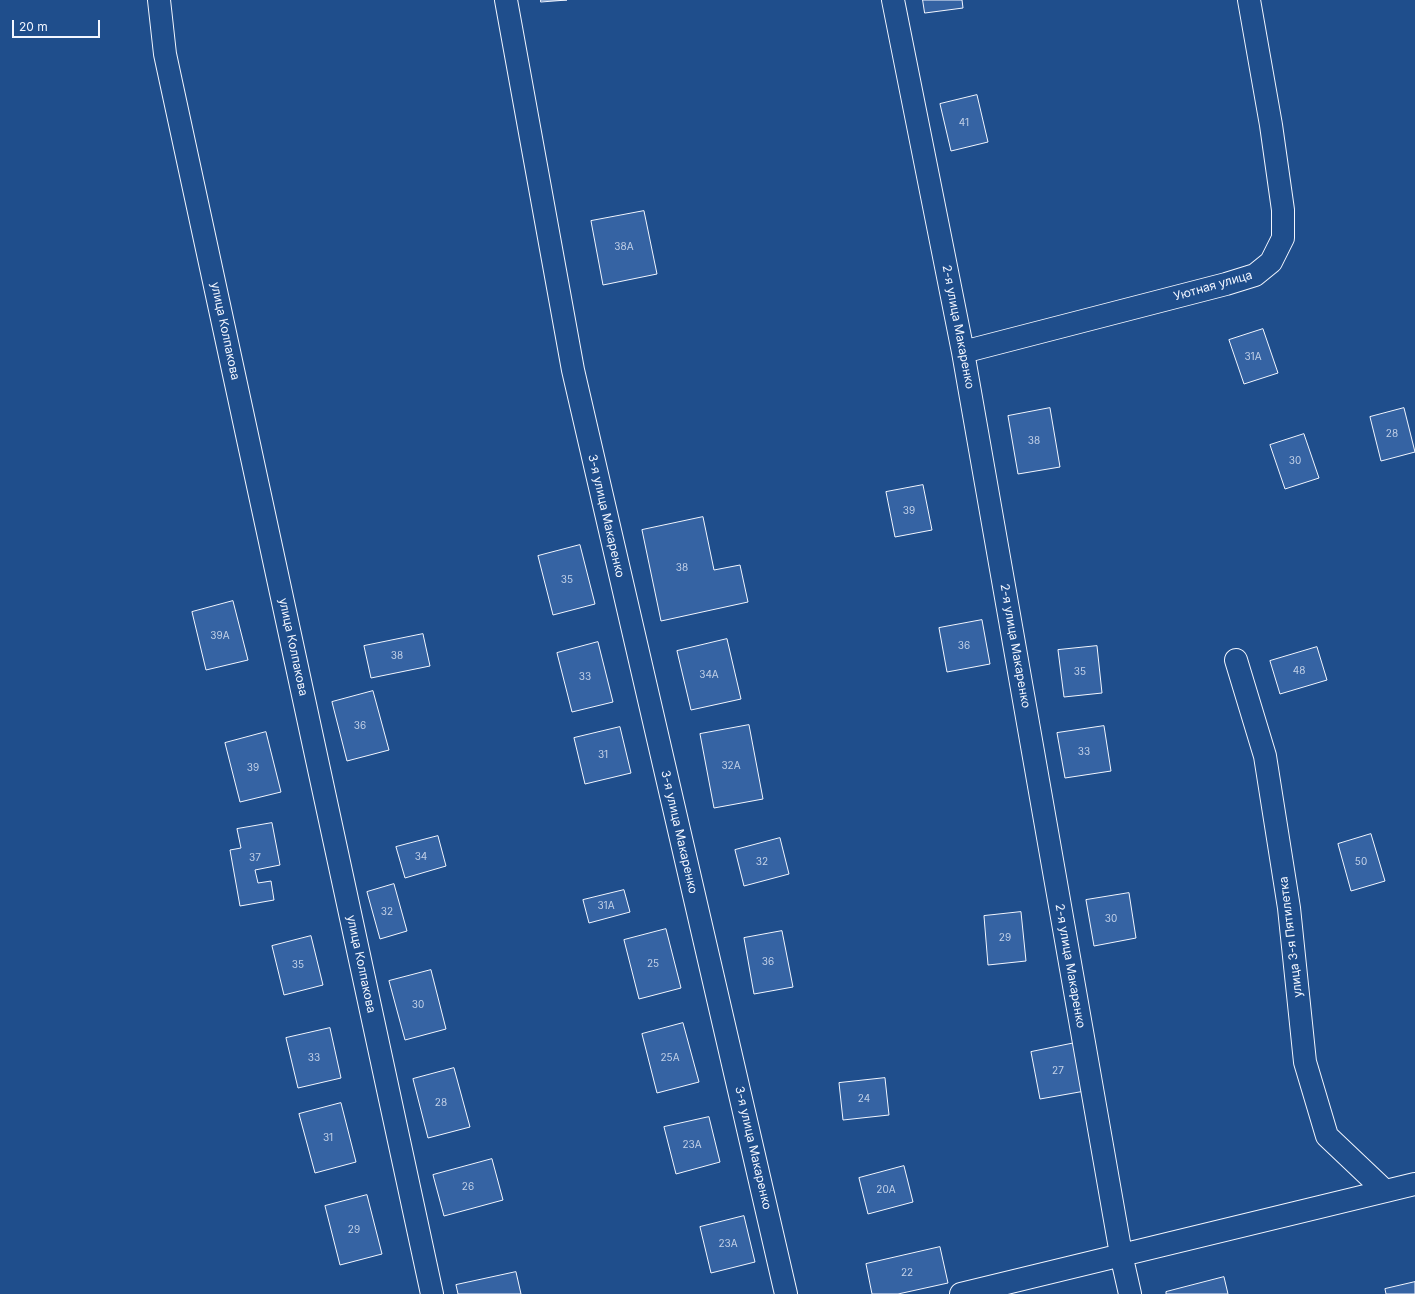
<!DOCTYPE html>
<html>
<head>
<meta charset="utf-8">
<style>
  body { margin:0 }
  #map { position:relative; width:1415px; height:1294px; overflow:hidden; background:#1f4e8c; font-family:Inter,sans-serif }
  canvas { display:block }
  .scale { position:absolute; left:12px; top:20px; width:88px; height:18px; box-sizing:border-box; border:2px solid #f2f6ff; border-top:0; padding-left:5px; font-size:12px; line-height:14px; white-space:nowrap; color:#f2f6ff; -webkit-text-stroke:3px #1f4e8c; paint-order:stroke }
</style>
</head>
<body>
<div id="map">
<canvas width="1415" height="1294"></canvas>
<div class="scale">20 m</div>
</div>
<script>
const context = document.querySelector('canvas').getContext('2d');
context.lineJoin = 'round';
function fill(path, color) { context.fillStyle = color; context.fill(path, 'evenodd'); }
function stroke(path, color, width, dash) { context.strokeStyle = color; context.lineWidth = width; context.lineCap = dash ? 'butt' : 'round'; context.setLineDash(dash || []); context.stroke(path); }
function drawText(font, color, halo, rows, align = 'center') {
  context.font = font + ' Inter,sans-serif'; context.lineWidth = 3; context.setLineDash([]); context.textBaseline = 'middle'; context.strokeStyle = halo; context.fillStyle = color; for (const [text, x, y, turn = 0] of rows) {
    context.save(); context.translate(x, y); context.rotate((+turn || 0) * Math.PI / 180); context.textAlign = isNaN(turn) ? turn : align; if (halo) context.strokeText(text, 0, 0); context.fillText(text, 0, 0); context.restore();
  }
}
const building = new Path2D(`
  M 541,0 L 567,0 L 541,2 Z
  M 923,0 L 962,0 L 963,8 L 925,13 Z
  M 977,95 L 988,142 L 951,151 L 940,104 Z
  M 644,211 L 657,274 L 603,285 L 591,221 Z
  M 1263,329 L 1278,373 L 1244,384 L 1229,340 Z
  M 1050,408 L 1060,467 L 1018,474 L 1008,416 Z
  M 1404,408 L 1415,452 L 1381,461 L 1370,417 Z
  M 1304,434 L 1319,478 L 1285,489 L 1270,445 Z
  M 923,485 L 932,530 L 895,537 L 886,492 Z
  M 703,517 L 714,570 L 740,565 L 748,602 L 661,621 L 642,530 Z
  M 580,545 L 595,604 L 553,615 L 538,556 Z
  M 233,601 L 248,660 L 206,670 L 192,612 Z
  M 982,620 L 990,664 L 947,672 L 939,628 Z
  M 423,634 L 430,666 L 371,678 L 364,646 Z
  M 727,639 L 741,699 L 691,710 L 677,651 Z
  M 598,642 L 613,702 L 572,712 L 557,653 Z
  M 1097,646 L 1102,693 L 1064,697 L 1058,650 Z
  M 1317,647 L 1327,680 L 1280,694 L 1270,661 Z
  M 373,691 L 389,750 L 347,761 L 332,702 Z
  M 749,725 L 763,799 L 714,808 L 700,734 Z
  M 1104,726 L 1111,771 L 1065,778 L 1057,733 Z
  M 620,727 L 631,773 L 585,784 L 574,738 Z
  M 266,732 L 281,792 L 240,802 L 225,743 Z
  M 272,823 L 280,865 L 255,870 L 258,883 L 271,881 L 274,900 L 240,906 L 230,850 L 241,848 L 237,829 Z
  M 1371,834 L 1385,881 L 1351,891 L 1338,844 Z
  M 438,836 L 446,866 L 405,878 L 396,847 Z
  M 780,838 L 789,874 L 744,886 L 735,850 Z
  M 394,884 L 407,931 L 380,939 L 367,892 Z
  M 624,890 L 630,912 L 589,923 L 583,900 Z
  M 1129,893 L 1136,938 L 1094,946 L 1086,900 Z
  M 1021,912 L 1026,961 L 988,965 L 984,916 Z
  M 666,929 L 681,988 L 639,999 L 624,940 Z
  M 782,931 L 793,987 L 754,994 L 744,938 Z
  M 311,936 L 323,985 L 284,995 L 272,946 Z
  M 431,970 L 446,1029 L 405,1040 L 389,981 Z
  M 683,1023 L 699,1082 L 657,1093 L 642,1034 Z
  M 330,1028 L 341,1078 L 298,1088 L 286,1038 Z
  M 1075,1043 L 1085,1091 L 1040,1099 L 1031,1052 Z
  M 454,1068 L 470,1127 L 428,1138 L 413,1079 Z
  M 885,1078 L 889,1115 L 843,1120 L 839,1083 Z
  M 341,1103 L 356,1162 L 315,1173 L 299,1114 Z
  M 709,1117 L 720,1162 L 676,1174 L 664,1127 Z
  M 492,1159 L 503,1200 L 444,1216 L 433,1175 Z
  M 904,1166 L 913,1202 L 868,1214 L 859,1178 Z
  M 367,1195 L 382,1254 L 340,1265 L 325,1206 Z
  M 744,1216 L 755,1262 L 711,1273 L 700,1227 Z
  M 940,1247 L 948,1283 L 898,1294 L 872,1294 L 866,1264 Z
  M 516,1272 L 521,1294 L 458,1294 L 456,1285 Z
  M 1224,1277 L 1228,1294 L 1166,1294 L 1166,1292 Z
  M 1415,1282 L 1415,1294 L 1386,1294 L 1385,1289 Z`);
fill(building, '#3563a3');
stroke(building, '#f2f6ff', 1);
const street = new Path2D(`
  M 159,0 L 165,54 L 432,1294
  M 506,0 L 573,370 L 786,1294
  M 893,0 L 963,352 L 1121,1254 L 1130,1294
  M 963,352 L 1226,284 L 1255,275 L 1271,262 L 1283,238 L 1283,210 L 1271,125 L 1249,0
  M 1236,660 L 1265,756 L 1289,908 L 1305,1062 L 1327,1136 L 1385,1191
  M 961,1294 L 1415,1184`);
stroke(street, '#f2f6ff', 24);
stroke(street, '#1f4e8c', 22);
drawText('10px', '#c3d1e8', null, [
  ["41",964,123],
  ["38А",624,247],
  ["31А",1253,357],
  ["28",1392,434],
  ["38",1034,441],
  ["30",1295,461],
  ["39",909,511],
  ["38",682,568],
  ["35",567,580],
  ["39А",220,636],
  ["36",964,646],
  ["38",397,656],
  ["48",1299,671],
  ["35",1080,672],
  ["34А",709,675],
  ["33",585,677],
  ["36",360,726],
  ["33",1084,752],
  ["31",603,755],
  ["32А",731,766],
  ["39",253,768],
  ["34",421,857],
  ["37",255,858],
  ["32",762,862],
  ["50",1361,862],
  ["31А",606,906],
  ["32",387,912],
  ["30",1111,919],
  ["29",1005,938],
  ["36",768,962],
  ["25",653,964],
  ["35",298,965],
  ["30",418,1005],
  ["33",314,1058],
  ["25А",670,1058],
  ["27",1058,1071],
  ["24",864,1099],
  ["28",441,1103],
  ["31",328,1138],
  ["23А",692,1145],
  ["26",468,1187],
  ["20А",886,1190],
  ["29",354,1230],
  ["23А",728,1244],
  ["22",907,1273]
]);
drawText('12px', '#f2f6ff', '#1f4e8c', [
  ["Уютная улица",1213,286,-16],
  ["2-я улица Макаренко",958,327,79],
  ["улица Колпакова",225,331,78],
  ["3-я улица Макаренко",606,516,77],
  ["2-я улица Макаренко",1015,646,80],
  ["улица Колпакова",293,647,78],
  ["3-я улица Макаренко",679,832,77],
  ["улица 3-я Пятилетка",1291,937,-97],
  ["улица Колпакова",361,964,78],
  ["2-я улица Макаренко",1070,966,80],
  ["3-я улица Макаренко",753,1148,77]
]);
</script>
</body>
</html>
